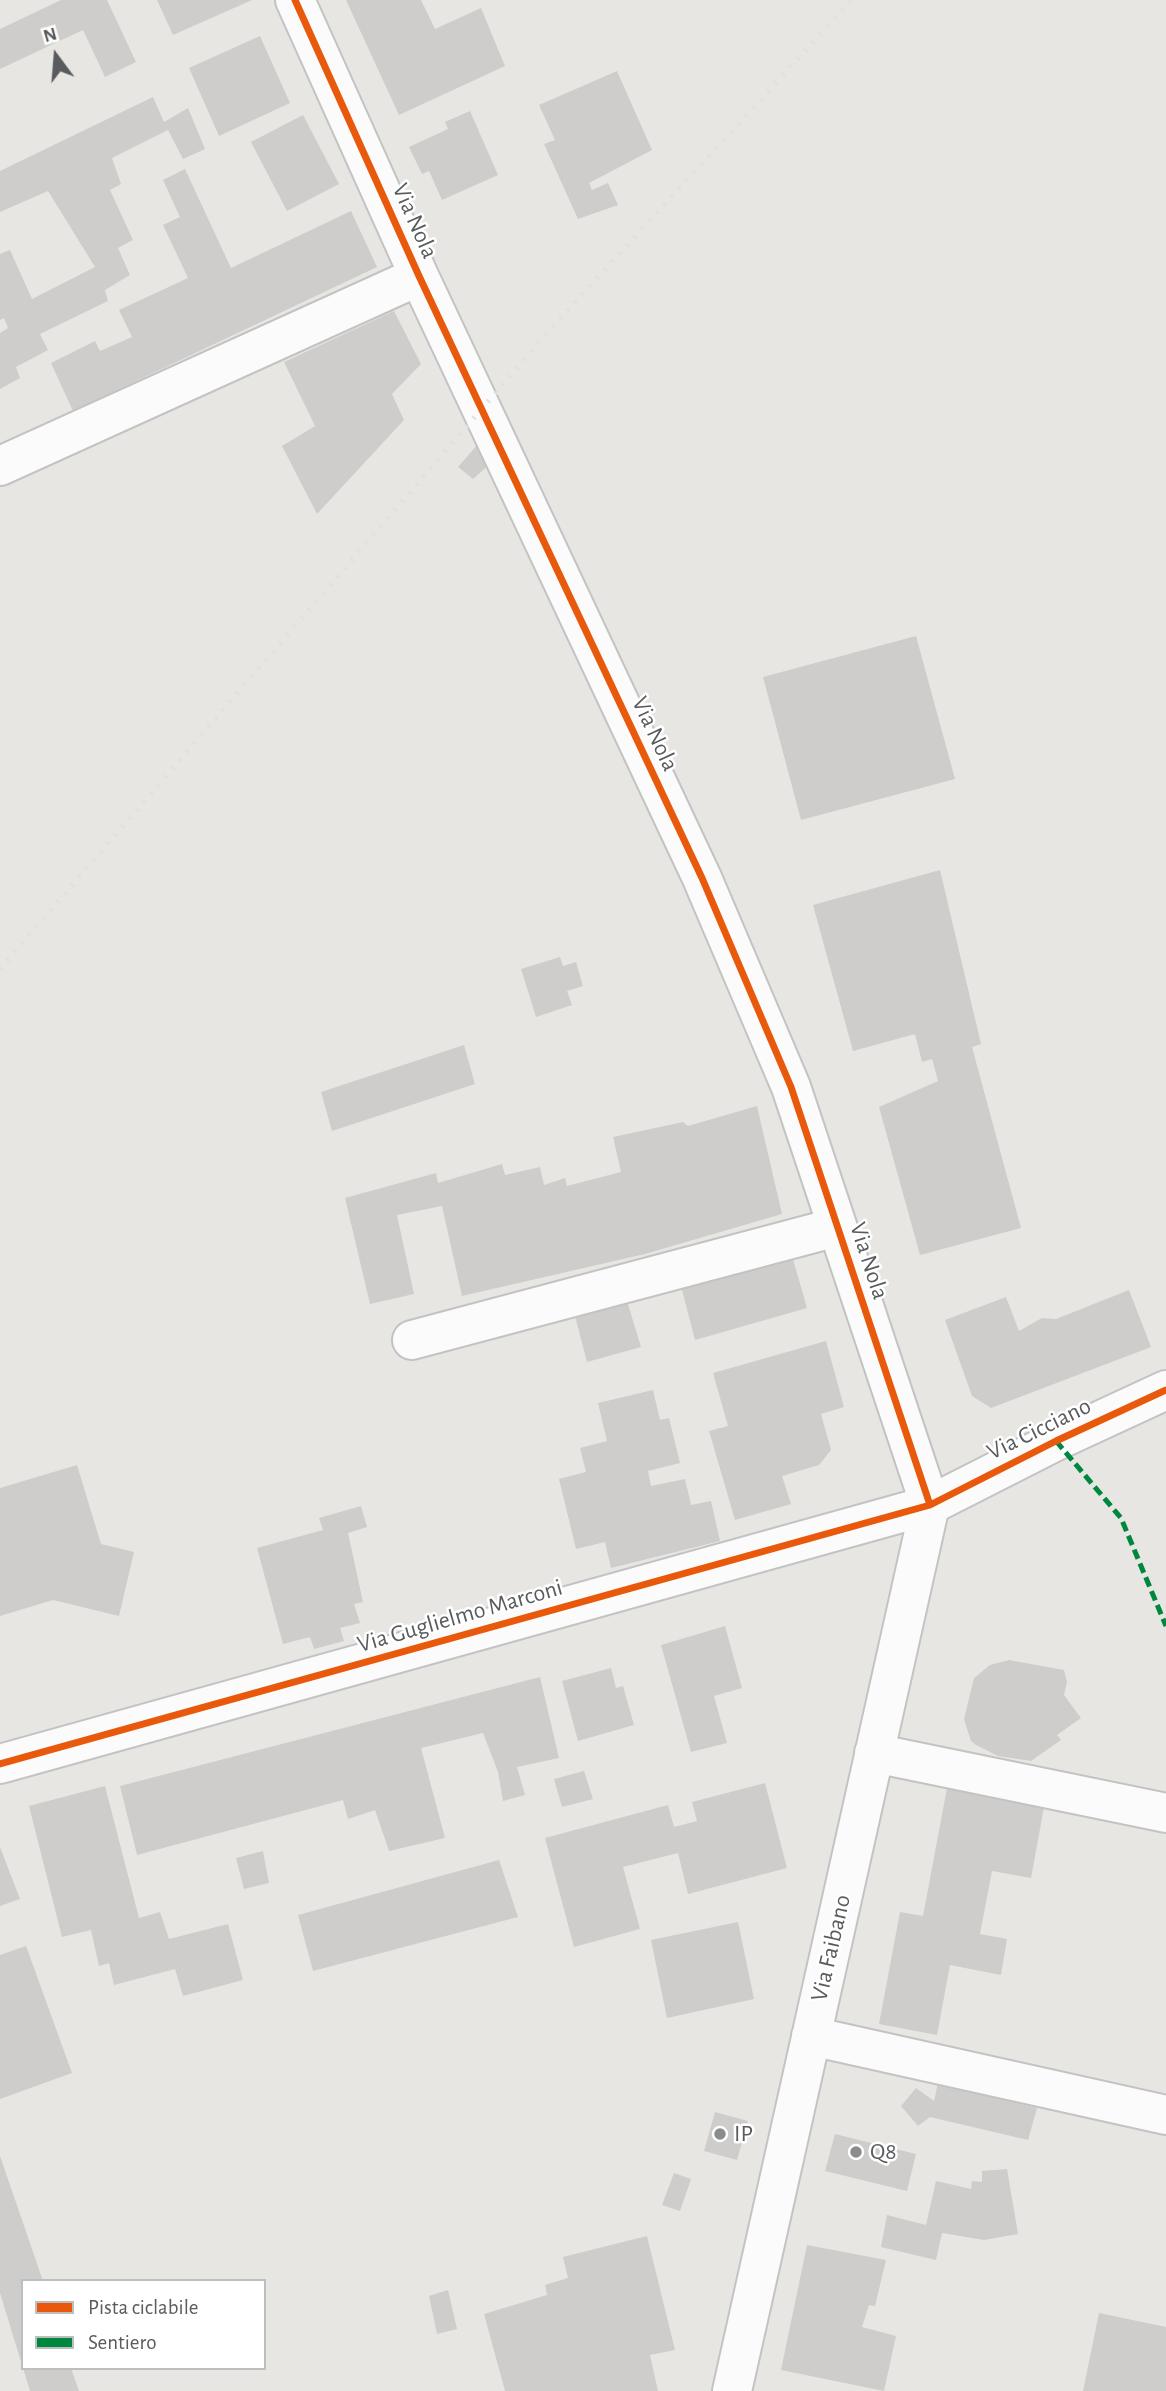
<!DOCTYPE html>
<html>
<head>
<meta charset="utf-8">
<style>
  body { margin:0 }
  #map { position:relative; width:1166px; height:2391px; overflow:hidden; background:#e8e6e2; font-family:"Alegreya Sans",sans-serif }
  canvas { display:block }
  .legend { position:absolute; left:21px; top:2279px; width:245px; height:91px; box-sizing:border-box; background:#fff; border:2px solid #bdbebf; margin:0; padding:9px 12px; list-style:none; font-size:21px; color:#595c5f }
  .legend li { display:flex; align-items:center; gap:14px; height:35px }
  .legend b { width:35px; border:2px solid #bdbebf }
  .north { position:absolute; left:21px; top:21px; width:70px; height:70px; -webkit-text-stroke:5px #fff; paint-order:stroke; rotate:344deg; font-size:19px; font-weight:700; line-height:28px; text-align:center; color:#595c5f }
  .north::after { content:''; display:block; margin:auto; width:24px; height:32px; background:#595c5f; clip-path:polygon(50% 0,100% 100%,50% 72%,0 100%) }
</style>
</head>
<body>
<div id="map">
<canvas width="1166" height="2391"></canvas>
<ul class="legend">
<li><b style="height:9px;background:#e8590c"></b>Pista ciclabile</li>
<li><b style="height:9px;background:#00873e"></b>Sentiero</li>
</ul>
<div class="north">N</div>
</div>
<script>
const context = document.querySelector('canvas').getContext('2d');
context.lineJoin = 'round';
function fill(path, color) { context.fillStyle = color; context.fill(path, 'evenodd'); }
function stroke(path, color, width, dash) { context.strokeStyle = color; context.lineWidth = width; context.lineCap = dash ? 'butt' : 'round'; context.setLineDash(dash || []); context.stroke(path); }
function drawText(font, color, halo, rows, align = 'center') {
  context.font = font + ' "Alegreya Sans",sans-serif'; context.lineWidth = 5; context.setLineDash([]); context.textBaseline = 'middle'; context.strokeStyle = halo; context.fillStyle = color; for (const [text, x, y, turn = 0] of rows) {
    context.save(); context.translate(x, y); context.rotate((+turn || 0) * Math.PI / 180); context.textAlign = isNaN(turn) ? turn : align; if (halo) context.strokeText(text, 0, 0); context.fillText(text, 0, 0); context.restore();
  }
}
fill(new Path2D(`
  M 61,0 L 107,0 L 136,62 L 105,77 L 83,30 L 0,69 L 0,29 Z
  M 157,0 L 252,0 L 173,35 Z
  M 346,0 L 421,0 L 435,29 L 481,8 L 505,66 L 399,115 Z
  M 260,36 L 290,103 L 219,136 L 189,68 Z
  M 617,71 L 652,150 L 589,183 L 592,190 L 608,183 L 618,205 L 578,219 L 544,144 L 555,140 L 539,105 Z
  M 153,97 L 164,122 L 188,108 L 205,149 L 183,159 L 168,130 L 112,158 L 121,184 L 110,190 L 133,240 L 118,248 L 130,275 L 105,290 L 108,301 L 40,334 L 48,350 L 16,367 L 20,378 L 0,389 L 0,333 L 8,328 L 4,318 L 0,320 L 0,254 L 10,250 L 32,299 L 95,267 L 48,191 L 0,212 L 0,171 Z
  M 470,111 L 498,175 L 442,200 L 429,171 L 422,174 L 409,147 L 448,129 L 445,122 Z
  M 303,115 L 339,184 L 287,211 L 251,142 Z
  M 185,169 L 231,268 L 351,211 L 377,267 L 73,411 L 51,363 L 95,341 L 100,351 L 132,337 L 119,310 L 188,278 L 163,225 L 180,217 L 163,180 Z
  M 394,311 L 421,364 L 392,394 L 404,420 L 317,514 L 282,446 L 315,426 L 284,362 Z
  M 478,444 L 489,465 L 473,479 L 458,467 Z
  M 916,636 L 955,779 L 801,820 L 763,677 Z
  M 940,870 L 981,1044 L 972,1047 L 1021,1228 L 920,1255 L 879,1107 L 938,1081 L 932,1059 L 922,1062 L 915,1034 L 853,1051 L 813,905 Z
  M 560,957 L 563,966 L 576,962 L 583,986 L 567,991 L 572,1005 L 536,1017 L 521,969 Z
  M 464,1045 L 475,1084 L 332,1131 L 321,1092 Z
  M 757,1106 L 782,1214 L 645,1254 L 462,1296 L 442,1206 L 397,1215 L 414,1294 L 370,1304 L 345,1198 L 436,1173 L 438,1183 L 502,1164 L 505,1175 L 540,1167 L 544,1185 L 565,1178 L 567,1186 L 621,1172 L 613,1137 L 683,1122 L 688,1126 Z
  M 793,1259 L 807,1308 L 695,1340 L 681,1286 Z
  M 1129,1290 L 1151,1347 L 991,1408 L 972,1396 L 945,1320 L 1006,1297 L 1019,1331 L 1042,1318 L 1056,1319 Z
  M 627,1301 L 641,1347 L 587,1362 L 575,1316 Z
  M 826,1341 L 844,1407 L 821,1414 L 831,1450 L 819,1465 L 782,1476 L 791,1504 L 735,1520 L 709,1431 L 728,1426 L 713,1373 Z
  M 653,1390 L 660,1420 L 669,1418 L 680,1463 L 648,1471 L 651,1486 L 685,1479 L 691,1505 L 711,1501 L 720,1541 L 611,1568 L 605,1542 L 576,1549 L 559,1479 L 586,1472 L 580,1448 L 607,1441 L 598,1403 Z
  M 77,1465 L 101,1544 L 134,1552 L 119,1616 L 53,1600 L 0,1616 L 0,1488 Z
  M 361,1506 L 367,1527 L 348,1533 L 363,1602 L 354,1604 L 360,1623 L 340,1628 L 344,1641 L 314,1649 L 310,1637 L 283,1644 L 257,1548 L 323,1530 L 319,1518 Z
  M 725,1626 L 742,1688 L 714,1696 L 727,1743 L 691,1752 L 661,1645 Z
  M 1009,1660 L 1064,1670 L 1067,1682 L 1064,1695 L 1081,1718 L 1057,1735 L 1061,1740 L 1031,1761 L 998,1756 L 976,1745 L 971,1741 L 964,1719 L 974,1678 L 990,1665 Z
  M 611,1668 L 616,1688 L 623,1686 L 634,1725 L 578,1741 L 562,1681 Z
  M 540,1677 L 559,1758 L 517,1767 L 525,1795 L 503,1801 L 498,1772 L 483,1733 L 421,1748 L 445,1838 L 389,1851 L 375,1810 L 348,1819 L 343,1800 L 137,1855 L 120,1786 Z
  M 584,1771 L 593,1799 L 562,1807 L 554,1779 Z
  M 765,1783 L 787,1868 L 688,1894 L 678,1853 L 623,1867 L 640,1929 L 574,1947 L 545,1838 L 668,1805 L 674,1827 L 697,1821 L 692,1802 Z
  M 105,1786 L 139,1918 L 160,1912 L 169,1939 L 228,1924 L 243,1980 L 183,1996 L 175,1969 L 114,1985 L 109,1963 L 99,1966 L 91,1930 L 62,1937 L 29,1806 Z
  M 947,1788 L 1044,1807 L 1031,1878 L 992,1871 L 980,1934 L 1007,1939 L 1001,1975 L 950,1965 L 937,2035 L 879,2024 L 900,1912 L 923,1916 Z
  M 0,1847 L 20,1899 L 0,1906 Z
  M 263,1851 L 269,1883 L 244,1889 L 236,1858 Z
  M 499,1860 L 518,1917 L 313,1971 L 298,1915 Z
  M 738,1922 L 754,1999 L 667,2018 L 651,1940 Z
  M 26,1946 L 72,2073 L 0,2099 L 0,1955 Z
  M 938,2083 L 1037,2108 L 1028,2140 L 930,2117 L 918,2126 L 901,2106 L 916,2088 L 934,2101 Z
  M 715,2112 L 748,2121 L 737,2160 L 704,2151 Z
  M 835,2134 L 916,2154 L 907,2191 L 825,2171 Z
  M 0,2156 L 43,2281 L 23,2281 L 22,2365 L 0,2293 Z
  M 1007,2169 L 1018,2234 L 984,2240 L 942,2233 L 936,2260 L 881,2247 L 887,2215 L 926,2225 L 936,2181 L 971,2189 L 972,2181 L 982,2182 L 982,2171 Z
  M 674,2173 L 691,2179 L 680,2211 L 662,2205 Z
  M 647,2236 L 675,2350 L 650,2355 L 658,2391 L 505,2391 L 484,2314 L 547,2295 L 545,2285 L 568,2278 L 563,2257 Z
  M 807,2245 L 886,2260 L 875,2306 L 869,2305 L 862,2327 L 896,2336 L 884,2391 L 781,2370 Z
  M 448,2290 L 457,2329 L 437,2334 L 429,2296 Z
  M 1099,2313 L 1166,2327 L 1166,2391 L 1083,2391 Z
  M 23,2368 L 71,2368 L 79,2391 L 30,2391 Z`), '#cecdcb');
const minor = new Path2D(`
  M 295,0 L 419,276 L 702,878 L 791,1087 L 930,1505
  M 0,466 L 419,276
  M 412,1340 L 837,1227
  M 874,1753 L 1166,1813
  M 0,1764 L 930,1505 L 1056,1441 L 1166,1390
  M 811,2036 L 1166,2115
  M 732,2391 L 930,1505`);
stroke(minor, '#c4c3c3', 42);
stroke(minor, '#fcfbfb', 38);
stroke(new Path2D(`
  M 0,969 L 554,325 L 852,0`), '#e0e0df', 5, [2, 9]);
stroke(new Path2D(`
  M 1056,1441 L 1121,1518 L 1166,1626`), '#00873e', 5, [10, 5]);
stroke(new Path2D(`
  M 295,0 L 419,276 L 702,878 L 791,1087 L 930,1505
  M 0,1764 L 930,1505 L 1056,1441 L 1166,1390`), '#e8590c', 7);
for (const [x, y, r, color] of [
  [720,2134,7,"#8b8c8d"],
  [856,2152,7,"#8b8c8d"]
]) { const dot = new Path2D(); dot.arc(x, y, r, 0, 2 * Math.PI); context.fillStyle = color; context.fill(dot); stroke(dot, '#fff', 2.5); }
drawText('24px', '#595c5f', '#fff', [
  ["Via Nola",415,221,66],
  ["Via Nola",655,734,65],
  ["Via Nola",869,1261,72],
  ["Via Cicciano",1039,1429,-26],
  ["Via Guglielmo Marconi",460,1616,-16],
  ["Via Faibano",831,1948,-77]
]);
drawText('24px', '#595c5f', '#fff', [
  ["IP",734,2134],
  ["Q8",870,2152]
], 'left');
</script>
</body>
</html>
